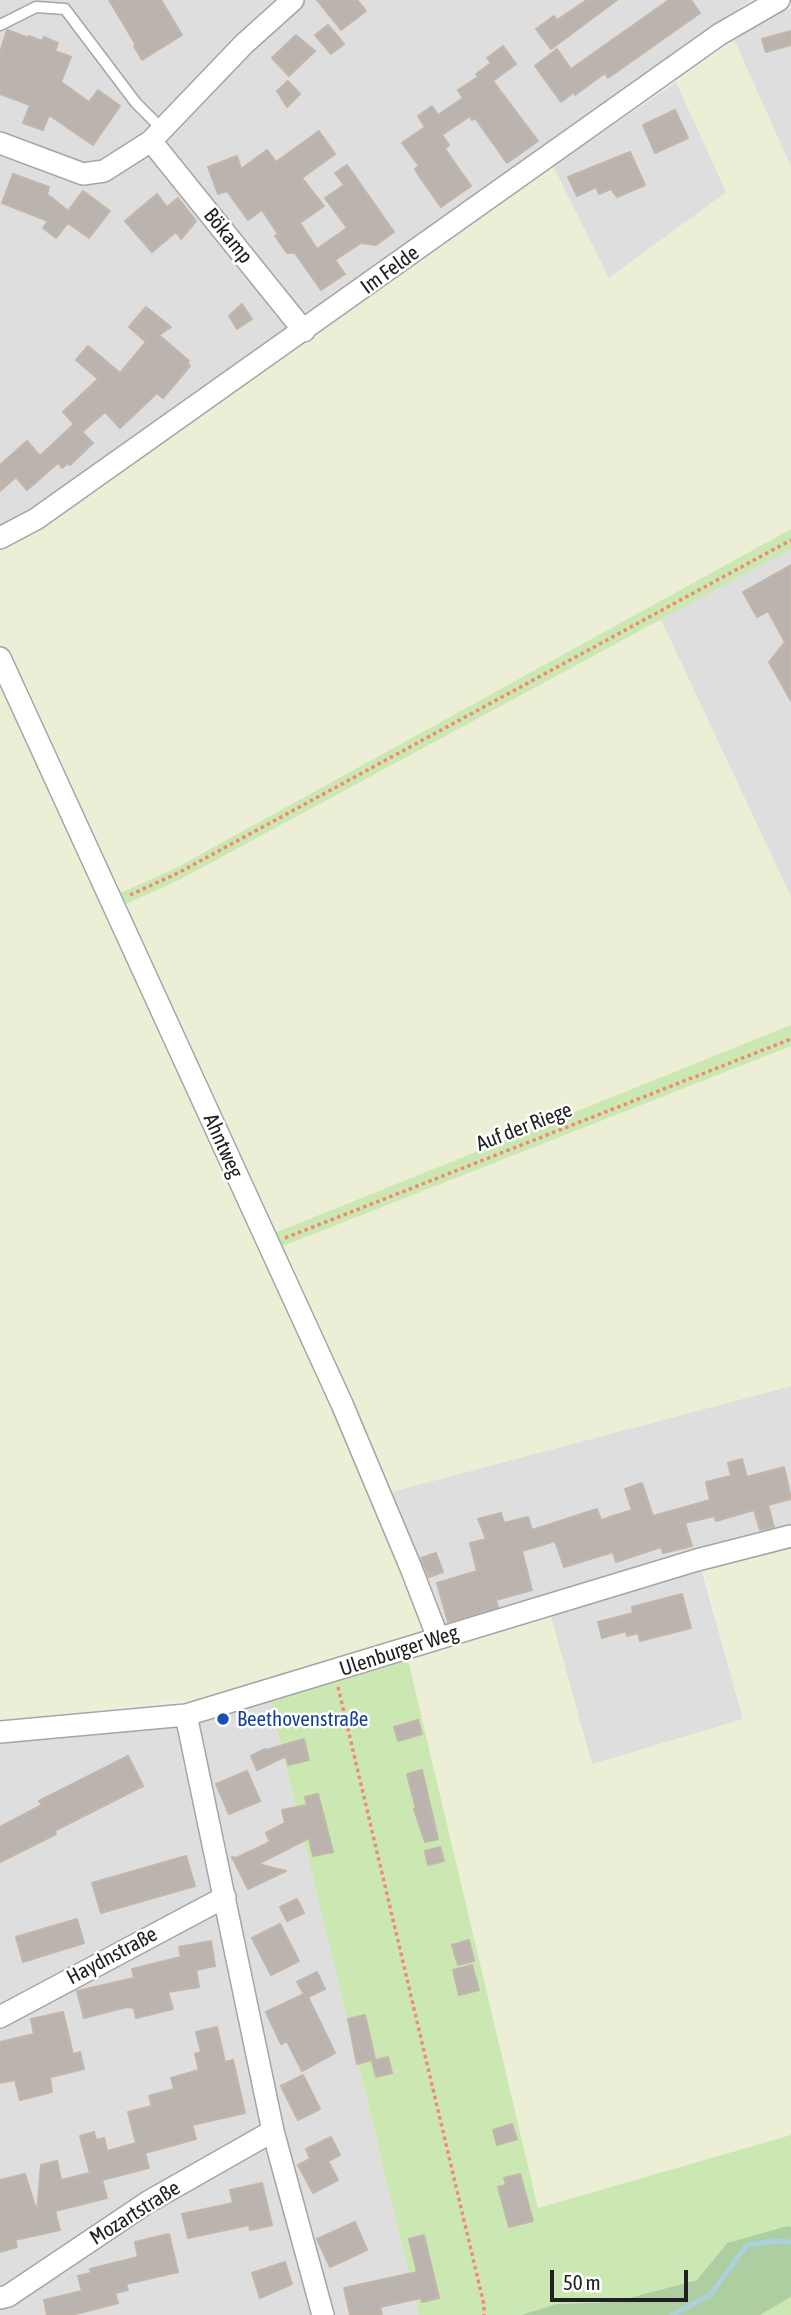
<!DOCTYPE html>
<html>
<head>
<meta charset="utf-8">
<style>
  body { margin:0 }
  #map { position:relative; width:791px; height:2315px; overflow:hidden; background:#f1eee9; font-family:"Asap Condensed",sans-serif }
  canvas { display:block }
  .scale { position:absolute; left:550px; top:2270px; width:138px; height:32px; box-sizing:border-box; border:4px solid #212121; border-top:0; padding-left:9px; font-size:21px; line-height:24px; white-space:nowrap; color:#212121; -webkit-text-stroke:5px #fff; paint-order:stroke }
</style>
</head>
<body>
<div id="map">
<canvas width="791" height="2315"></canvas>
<div class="scale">50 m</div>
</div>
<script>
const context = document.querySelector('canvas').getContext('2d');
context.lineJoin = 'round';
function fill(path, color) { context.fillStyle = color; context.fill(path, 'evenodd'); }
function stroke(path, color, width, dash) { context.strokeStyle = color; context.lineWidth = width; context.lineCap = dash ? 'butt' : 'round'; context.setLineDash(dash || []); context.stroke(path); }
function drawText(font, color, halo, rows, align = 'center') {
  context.font = font + ' "Asap Condensed",sans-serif'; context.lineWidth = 5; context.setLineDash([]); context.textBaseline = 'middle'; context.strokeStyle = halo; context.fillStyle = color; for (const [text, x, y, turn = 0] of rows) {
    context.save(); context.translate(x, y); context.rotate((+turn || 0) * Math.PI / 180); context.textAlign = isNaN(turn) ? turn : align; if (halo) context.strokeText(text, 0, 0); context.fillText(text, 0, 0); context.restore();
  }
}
fill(new Path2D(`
  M 0,0 L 751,0 L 284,335 L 32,512 L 0,528 Z
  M 791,8 L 791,167 L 734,40 L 767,18 Z
  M 676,82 L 727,192 L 609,279 L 553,166 Z
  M 791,549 L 791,897 L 660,618 Z
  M 791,1386 L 791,1528 L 697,1554 L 743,1719 L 592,1765 L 551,1617 L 541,1599 L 423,1635 L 375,1496 Z
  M 270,1701 L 419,2315 L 0,2315 L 0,1738 L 193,1718 Z`), '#dfdede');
fill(new Path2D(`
  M 734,40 L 791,167 L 791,529 L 174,869 L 118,894 L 123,906 L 179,880 L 660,618 L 791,897 L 791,1025 L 267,1236 L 273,1250 L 791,1046 L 791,1386 L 376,1496 L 425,1624 L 423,1635 L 200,1698 L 0,1722 L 0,632 L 2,631 L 0,627 L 0,547 L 43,525 L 553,166 L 609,278 L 726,192 L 676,82 Z
  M 791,1547 L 791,2135 L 538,2208 L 408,1660 L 551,1617 L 592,1764 L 743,1719 L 703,1570 Z`), '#eceed5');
fill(new Path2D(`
  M 791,529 L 791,549 L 179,880 L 122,906 L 118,894 L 174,869 Z
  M 791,1025 L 791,1046 L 273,1250 L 267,1236 Z
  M 408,1660 L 538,2208 L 791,2135 L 791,2227 L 727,2243 L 697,2280 L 614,2302 L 556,2304 L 521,2315 L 419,2315 L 270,1701 Z
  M 791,2297 L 791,2315 L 760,2315 Z`), '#cbe8b2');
fill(new Path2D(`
  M 788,2226 L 791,2227 L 791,2297 L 760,2315 L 521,2315 L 556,2304 L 614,2302 L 697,2280 L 727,2243 Z`), '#accea0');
stroke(new Path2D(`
  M 672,2315 L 710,2295 L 747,2245 L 776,2241 L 791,2242`), '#acd0dc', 5);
const building = new Path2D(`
  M 109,0 L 161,0 L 182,35 L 142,60 L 134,46 L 136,45 Z
  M 317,0 L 357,0 L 366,11 L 341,30 Z
  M 587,0 L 617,0 L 551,49 L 536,29 L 554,16 L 557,20 Z
  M 669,0 L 691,0 L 700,13 L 608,78 L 605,73 L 575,95 L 574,92 L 561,102 L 535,66 L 557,49 L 571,69 Z
  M 328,25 L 344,44 L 331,54 L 315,35 Z
  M 7,30 L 29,38 L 29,36 L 42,41 L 44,37 L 58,43 L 55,51 L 71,57 L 61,82 L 89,102 L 98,90 L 120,106 L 93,145 L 49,115 L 43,130 L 23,123 L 30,105 L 0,94 L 0,52 Z
  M 791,31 L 791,45 L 766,52 L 762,39 Z
  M 296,35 L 315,51 L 289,76 L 272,58 Z
  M 503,46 L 516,64 L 493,81 L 538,141 L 507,163 L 475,118 L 472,120 L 470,116 L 442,135 L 449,145 L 445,149 L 471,186 L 441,207 L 419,176 L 415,169 L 419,166 L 402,143 L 425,127 L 418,116 L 432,106 L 438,115 L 463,98 L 458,90 L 478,77 L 476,74 L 491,63 L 487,58 Z
  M 288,81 L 300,94 L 287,107 L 277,91 Z
  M 675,110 L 688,138 L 655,153 L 643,125 Z
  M 319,131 L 335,154 L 302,178 L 324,206 L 300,223 L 317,249 L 347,228 L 325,198 L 344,185 L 335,173 L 347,165 L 394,232 L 376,245 L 361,243 L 335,260 L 345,274 L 321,290 L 295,253 L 287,253 L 275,236 L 278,234 L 262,210 L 248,220 L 227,191 L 218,194 L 208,167 L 237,156 L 241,169 L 267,150 L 276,162 Z
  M 630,152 L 645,185 L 617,197 L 611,189 L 599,194 L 596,187 L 577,196 L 568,177 Z
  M 13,174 L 49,187 L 47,194 L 68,211 L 83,191 L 110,211 L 89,238 L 68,223 L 56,238 L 43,228 L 48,221 L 2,203 Z
  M 157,194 L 167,207 L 178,198 L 196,221 L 181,239 L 176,232 L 152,252 L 125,221 Z
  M 242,304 L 252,319 L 237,329 L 229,316 Z
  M 146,307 L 171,327 L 159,335 L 189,361 L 187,363 L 190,366 L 163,398 L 157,393 L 120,428 L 105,412 L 82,432 L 93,443 L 70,465 L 68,463 L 62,468 L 58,463 L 27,490 L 16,477 L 0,491 L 0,465 L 27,441 L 40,456 L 74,424 L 63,412 L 98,379 L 76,360 L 88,346 L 120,373 L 146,342 L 129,327 Z
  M 791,565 L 791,701 L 769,662 L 785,642 L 768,611 L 757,617 L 743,592 Z
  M 742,1459 L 747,1477 L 784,1467 L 791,1499 L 768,1505 L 774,1527 L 760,1530 L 754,1510 L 716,1521 L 715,1516 L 685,1523 L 692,1546 L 663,1553 L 661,1547 L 616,1562 L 613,1552 L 564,1567 L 555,1541 L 522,1551 L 532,1590 L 496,1600 L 498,1607 L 448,1622 L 437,1583 L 477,1571 L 470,1543 L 486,1539 L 478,1519 L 501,1513 L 504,1523 L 528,1517 L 532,1530 L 597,1509 L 601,1520 L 632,1510 L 625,1489 L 642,1483 L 653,1516 L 710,1500 L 706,1482 L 731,1476 L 728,1463 Z
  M 436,1553 L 443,1572 L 429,1577 L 421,1558 Z
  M 682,1594 L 691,1628 L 640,1641 L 638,1633 L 627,1636 L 626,1631 L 602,1638 L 598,1622 L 633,1613 L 632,1607 Z
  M 418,1720 L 422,1734 L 398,1741 L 394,1727 Z
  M 304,1739 L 309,1760 L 288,1765 L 286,1756 L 257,1770 L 251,1756 L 265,1749 L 266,1750 Z
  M 128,1756 L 143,1786 L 54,1831 L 56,1834 L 0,1862 L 0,1827 L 42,1805 L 39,1801 Z
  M 422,1770 L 438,1839 L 425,1842 L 414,1809 L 416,1809 L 407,1774 Z
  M 247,1771 L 260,1801 L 229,1814 L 216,1784 Z
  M 318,1794 L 333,1852 L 313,1856 L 309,1838 L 258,1864 L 286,1871 L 248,1889 L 232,1857 L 236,1858 L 270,1842 L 266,1833 L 285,1823 L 282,1810 L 307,1805 L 305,1797 Z
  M 440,1847 L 444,1861 L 428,1865 L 425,1851 Z
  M 186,1856 L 195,1886 L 101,1913 L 92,1883 Z
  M 297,1899 L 304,1913 L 287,1921 L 280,1907 Z
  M 77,1919 L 84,1943 L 23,1962 L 16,1937 Z
  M 280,1924 L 299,1961 L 271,1975 L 252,1938 Z
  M 469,1940 L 474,1961 L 458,1965 L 452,1945 Z
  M 211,1941 L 215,1966 L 196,1970 L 199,1987 L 168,1992 L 173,2009 L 136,2018 L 134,2008 L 127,2007 L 84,2018 L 77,1991 L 134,1978 L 132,1969 L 181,1957 L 179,1947 Z
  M 472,1965 L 479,1990 L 459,1995 L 453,1970 Z
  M 317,1972 L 325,1989 L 308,1997 L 335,2053 L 302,2071 L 287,2041 L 281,2044 L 266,2012 L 304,1994 L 297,1982 Z
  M 63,2012 L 73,2054 L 80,2052 L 84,2069 L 50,2077 L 52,2092 L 20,2100 L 15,2080 L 0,2083 L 0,2042 L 34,2034 L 31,2019 Z
  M 365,2015 L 375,2059 L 357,2064 L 348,2019 Z
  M 217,2027 L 225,2062 L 233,2060 L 245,2113 L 192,2125 L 196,2139 L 145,2153 L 149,2168 L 102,2180 L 107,2198 L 55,2211 L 60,2230 L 15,2240 L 17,2247 L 0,2252 L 0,2180 L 25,2174 L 37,2212 L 41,2165 L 57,2161 L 61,2180 L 90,2173 L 80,2136 L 94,2132 L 96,2140 L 104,2138 L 107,2151 L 136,2143 L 128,2112 L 152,2106 L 149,2096 L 174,2089 L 171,2078 L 199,2070 L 195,2054 L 201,2052 L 196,2032 Z
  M 388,2057 L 392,2073 L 376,2077 L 372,2061 Z
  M 303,2075 L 320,2109 L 298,2120 L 281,2086 Z
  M 512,2124 L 517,2139 L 497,2145 L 493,2130 Z
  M 331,2137 L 340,2155 L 328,2161 L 338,2180 L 313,2193 L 298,2165 L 310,2159 L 306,2149 Z
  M 520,2174 L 533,2221 L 509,2227 L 498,2187 L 506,2185 L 504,2178 Z
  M 262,2183 L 272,2225 L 250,2230 L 249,2225 L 188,2238 L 182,2214 L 233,2203 L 230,2190 Z
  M 355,2222 L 367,2250 L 330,2267 L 317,2239 Z
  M 169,2234 L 178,2272 L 126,2284 L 128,2290 L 115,2293 L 118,2303 L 72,2315 L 47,2315 L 44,2300 L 82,2291 L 78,2276 L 91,2273 L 90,2269 L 138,2257 L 135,2242 Z
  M 424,2235 L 439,2298 L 422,2302 L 421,2298 L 380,2307 L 382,2315 L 350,2315 L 344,2288 L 417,2272 L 409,2239 Z
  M 285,2262 L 292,2284 L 260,2298 L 252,2273 Z`);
fill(building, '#bbb4ae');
stroke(building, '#c2b6ab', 2);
const service = new Path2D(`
  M 0,25 L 36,7 L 65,9 L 136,103 L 162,129`);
const minor = new Path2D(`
  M 151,141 L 304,331
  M 0,143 L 83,174 L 104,171 L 151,141 L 244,44 L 293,0
  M 0,538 L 36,519 L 720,34 L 779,0
  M 0,658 L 342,1404 L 411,1568 L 438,1638
  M 186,1715 L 273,2131 L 323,2315
  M 0,1732 L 186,1715 L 697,1560 L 791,1536
  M 0,2017 L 225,1897
  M 0,2298 L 8,2296 L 148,2202 L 273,2131`);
stroke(service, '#a5a5a5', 13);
stroke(minor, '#a5a5a5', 24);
stroke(new Path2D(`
  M 130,895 L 178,873 L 791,540
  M 285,1238 L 791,1039
  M 338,1687 L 484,2305 L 484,2315`), '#f38878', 3.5, [3.5, 3.5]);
stroke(service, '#fff', 10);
stroke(minor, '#fff', 21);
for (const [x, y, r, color] of [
  [223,1719,7,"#1a4fb4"]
]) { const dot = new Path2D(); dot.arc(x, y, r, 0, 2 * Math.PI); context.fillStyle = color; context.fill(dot); stroke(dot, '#fff', 2.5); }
drawText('21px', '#212121', '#fff', [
  ["Bökamp",228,236,51],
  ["Im Felde",390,270,-36],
  ["Auf der Riege",524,1127,-21],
  ["Ahntweg",223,1146,66],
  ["Ulenburger Weg",399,1651,-18],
  ["Haydnstraße",112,1956,-28],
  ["Mozartstraße",135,2213,-32]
]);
drawText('21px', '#164399', '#fff', [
  ["Beethovenstraße",237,1719]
], 'left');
</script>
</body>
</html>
